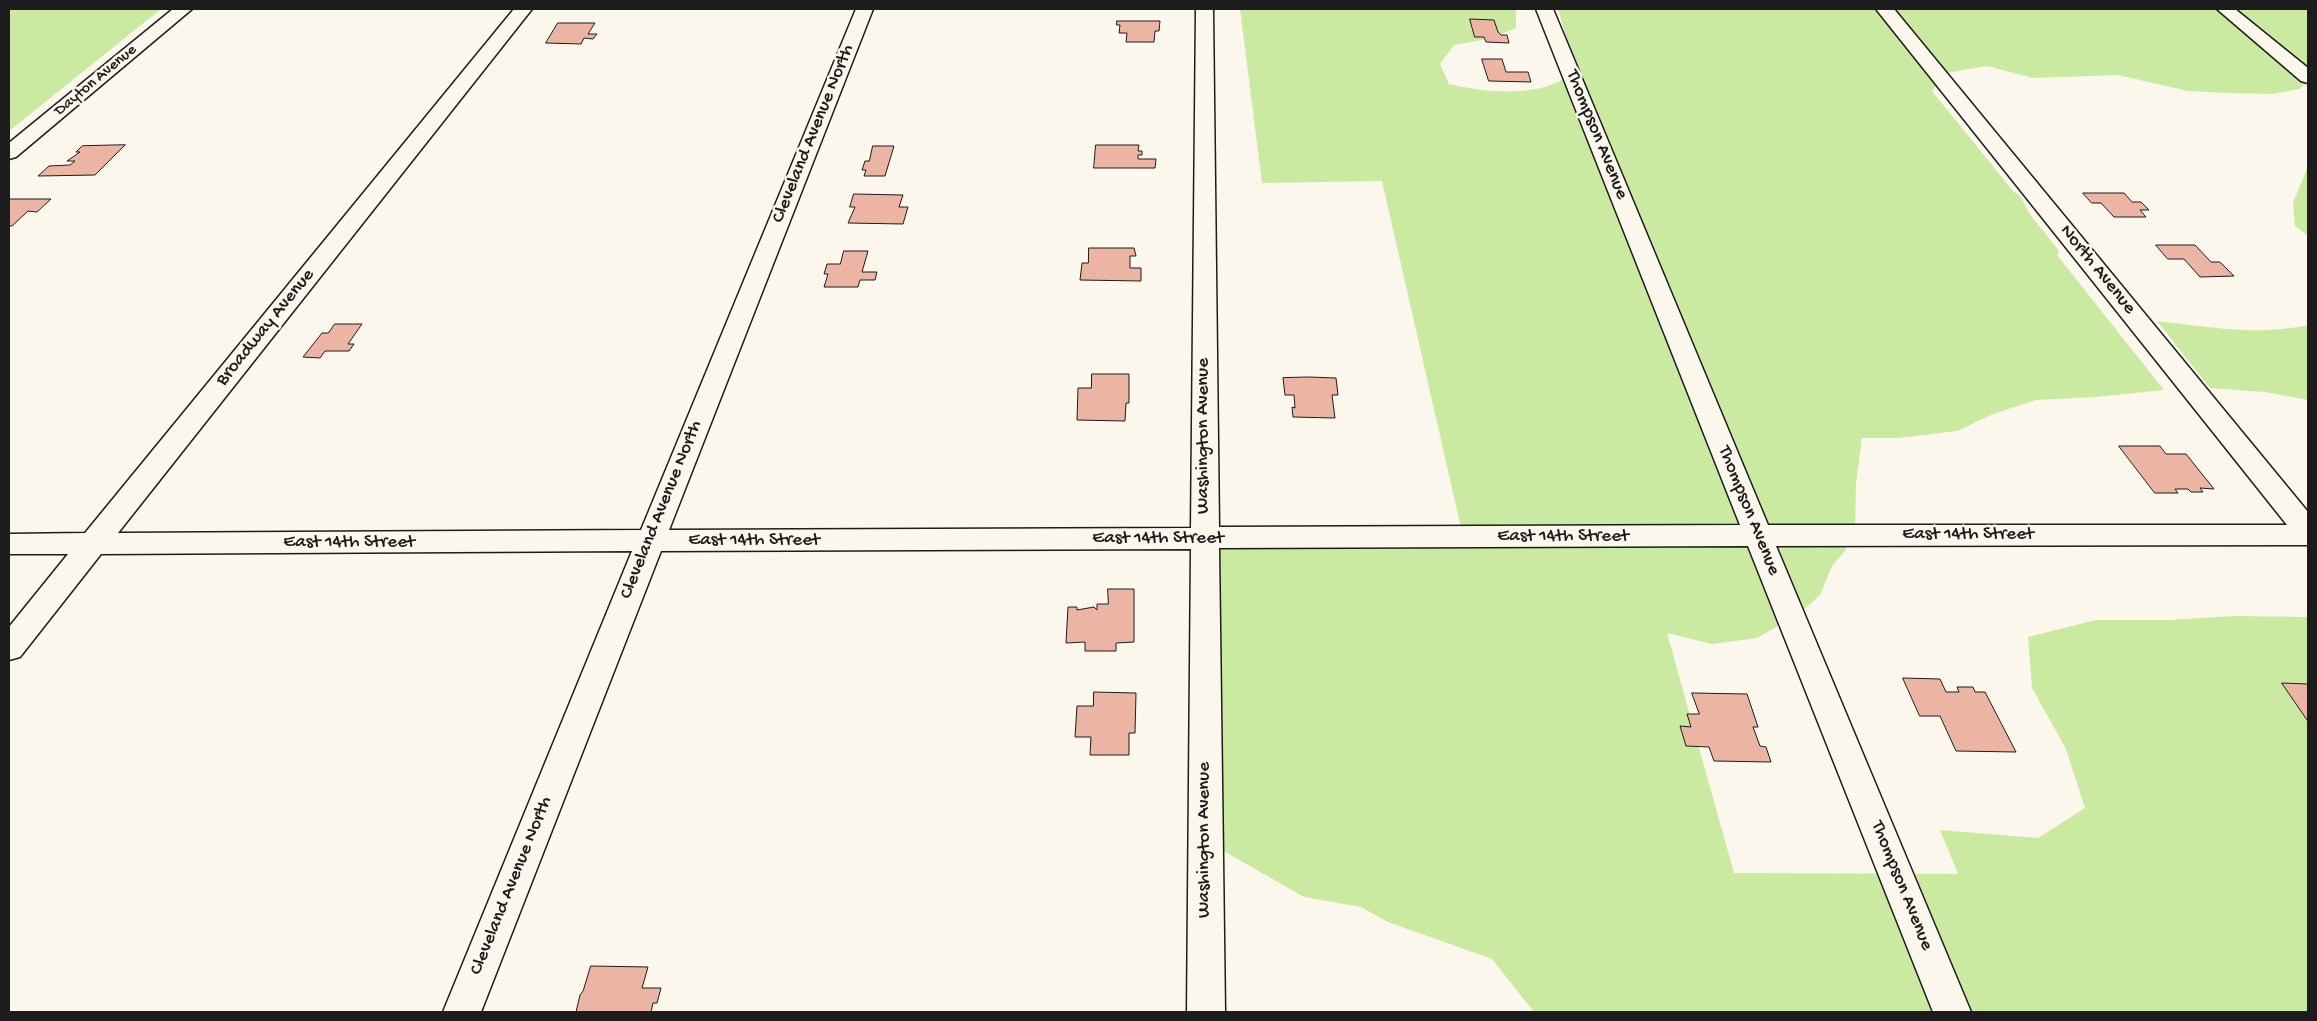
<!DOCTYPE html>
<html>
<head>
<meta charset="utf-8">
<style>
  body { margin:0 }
  #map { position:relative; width:2317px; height:1021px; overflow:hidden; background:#fbf7ec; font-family:"Gochi Hand",sans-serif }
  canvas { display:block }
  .frame { position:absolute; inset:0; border:10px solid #1c1c1c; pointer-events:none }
</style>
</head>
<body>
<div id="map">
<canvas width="2317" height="1021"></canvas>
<div class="frame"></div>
</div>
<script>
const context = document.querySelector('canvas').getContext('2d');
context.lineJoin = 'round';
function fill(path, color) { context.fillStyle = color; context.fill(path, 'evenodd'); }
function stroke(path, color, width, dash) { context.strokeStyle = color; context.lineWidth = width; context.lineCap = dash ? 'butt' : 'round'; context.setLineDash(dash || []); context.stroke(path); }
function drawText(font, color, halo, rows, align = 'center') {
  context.font = font + ' "Gochi Hand",sans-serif'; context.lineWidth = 5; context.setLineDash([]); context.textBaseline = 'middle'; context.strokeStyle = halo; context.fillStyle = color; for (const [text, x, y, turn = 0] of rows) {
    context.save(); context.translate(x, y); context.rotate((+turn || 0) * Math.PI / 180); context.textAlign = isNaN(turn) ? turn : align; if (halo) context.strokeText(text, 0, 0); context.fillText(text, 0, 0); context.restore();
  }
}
fill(new Path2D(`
  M 9,9 L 161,9 L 9,131 Z
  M 1240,9 L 1516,9 L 1516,28 L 1488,39 L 1454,45 L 1440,64 L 1449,84 C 1484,92 1527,97 1560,81 C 1565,78 1570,72 1575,68 L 1558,9 L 2308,9 L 2308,68 L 2305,84 L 2299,89 L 2273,94 L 2228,93 L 2188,91 L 2118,75 L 2033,78 L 1987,66 L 1946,73 L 1932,91 L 2013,191 L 2021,197 L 2029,213 L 2059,251 L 2057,255 L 2164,390 L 2095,397 L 2036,400 L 1993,414 L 1957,431 L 1898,438 L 1862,438 L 1856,484 L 1855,530 L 1845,551 L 1832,566 L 1820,595 L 1799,614 L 1757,638 L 1712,644 L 1667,633 L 1734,873 L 1958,874 L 1940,830 L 2038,838 L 2085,808 L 2066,749 L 2032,688 L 2028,637 L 2096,620 L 2170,620 L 2233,616 L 2308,617 L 2308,1012 L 1534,1012 L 1492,959 L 1388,922 L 1361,907 L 1304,897 L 1213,845 L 1210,530 L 1464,541 L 1382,181 L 1262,183 Z
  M 2308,166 L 2308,236 L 2295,226 L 2293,203 Z
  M 2157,321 C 2207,327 2258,336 2308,325 L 2308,400 L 2265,392 L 2210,388 Z`), '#cbeaa1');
const building = new Path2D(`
  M 1470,19 L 1494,20 L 1498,32 L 1501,35 L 1507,35 L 1509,43 L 1486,42 L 1484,37 L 1475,37 Z
  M 1117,21 L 1160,21 L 1159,31 L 1155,31 L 1154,42 L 1126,42 L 1127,33 L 1119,33 L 1120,25 L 1117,25 Z
  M 558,23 L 595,23 L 588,34 L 597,34 L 593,39 L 584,38 L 581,44 L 546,43 Z
  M 1482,59 L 1502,59 L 1506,72 L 1528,72 L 1531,82 L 1489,81 Z
  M 125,145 L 95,175 L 38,176 L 49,166 L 70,165 L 75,161 L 67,161 L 80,152 L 76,152 L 82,146 Z
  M 1096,145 L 1139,145 L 1138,151 L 1142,151 L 1142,155 L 1138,155 L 1138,159 L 1156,159 L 1155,168 L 1094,168 Z
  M 873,146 L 894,146 L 885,176 L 864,176 L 866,170 L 862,170 L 865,161 L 869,161 Z
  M 2083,193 L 2124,193 L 2132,202 L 2141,202 L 2149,210 L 2140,210 L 2146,217 L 2114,217 L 2101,203 L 2092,203 Z
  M 854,194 L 903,195 L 899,207 L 908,207 L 903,224 L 848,223 L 855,207 L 850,207 Z
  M 9,199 L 51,199 L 37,212 L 28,211 L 12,226 L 9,226 Z
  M 2156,245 L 2195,245 L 2211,262 L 2220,262 L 2234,276 L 2200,277 L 2184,259 L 2168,259 Z
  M 1089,248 L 1134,248 L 1136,256 L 1130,256 L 1130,268 L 1141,268 L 1141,281 L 1080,280 L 1082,263 L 1088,263 Z
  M 844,251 L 868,251 L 862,272 L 877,272 L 875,280 L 860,280 L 858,287 L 824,287 L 828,274 L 824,274 L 827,264 L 840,264 Z
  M 335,324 L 362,324 L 348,344 L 354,344 L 349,351 L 325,351 L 320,358 L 303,357 L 322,333 L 328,333 Z
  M 1092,374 L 1129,374 L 1129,403 L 1126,403 L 1125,421 L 1077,420 L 1078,388 L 1091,388 Z
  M 1309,377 L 1336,378 L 1338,395 L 1332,395 L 1335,418 L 1293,417 L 1292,407 L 1295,408 L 1294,395 L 1285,395 L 1283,378 Z
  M 2119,446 L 2160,446 L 2166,454 L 2186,454 L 2214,489 L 2200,488 L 2203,492 L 2191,492 L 2188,489 L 2175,489 L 2178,493 L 2155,493 Z
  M 1108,589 L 1134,589 L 1134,642 L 1116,643 L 1116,651 L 1085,651 L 1085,642 L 1066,643 L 1068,607 L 1077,607 L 1077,610 L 1094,607 L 1097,610 L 1097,604 L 1108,604 Z
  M 1903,678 L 1940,679 L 1946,692 L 1959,692 L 1957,687 L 1973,687 L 1975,692 L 1985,692 L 2016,752 L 1956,751 L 1940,716 L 1920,716 Z
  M 2282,683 L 2308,684 L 2308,721 Z
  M 1094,692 L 1136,693 L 1135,733 L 1129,733 L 1129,755 L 1090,755 L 1091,737 L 1075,737 L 1077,706 L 1093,706 Z
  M 1692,693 L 1747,694 L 1758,727 L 1753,727 L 1760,746 L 1766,747 L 1771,762 L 1714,761 L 1709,747 L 1686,746 L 1680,726 L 1691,727 L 1687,714 L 1699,714 Z
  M 591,966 L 648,967 L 642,988 L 661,988 L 657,1003 L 653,1003 L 651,1012 L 576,1012 L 580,995 L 583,991 Z`);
fill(building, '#ecb4a3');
stroke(building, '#1c1c1c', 1);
const minor = new Path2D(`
  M 173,9 L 192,9 L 16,157 L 9,159 L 9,143 Z
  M 514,9 L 532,9 L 118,533 L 641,530 L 856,9 L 873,9 L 669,530 L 1191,528 L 1196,9 L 1213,9 L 1219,527 L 1740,525 L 1536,9 L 1553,9 L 1768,525 L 2287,525 L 1876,9 L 1894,9 L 2308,512 L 2308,545 L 1776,546 L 1971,1012 L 1933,1012 L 1748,546 L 1219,548 L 1225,1012 L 1187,1012 L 1191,549 L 661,551 L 481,1012 L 443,1012 L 632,551 L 101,554 L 20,657 L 9,660 L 9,627 L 68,554 L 9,554 L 9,534 L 85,533 Z
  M 2217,9 L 2235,9 L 2308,68 L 2308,83 L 2301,81 Z`);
stroke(minor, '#1c1c1c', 3);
fill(minor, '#fbf7ec');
drawText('16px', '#1c1c1c', '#fbf7ec', [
  ["Dayton Avenue",96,81,-40]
]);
drawText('19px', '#1c1c1c', '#fbf7ec', [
  ["Cleveland Avenue North",814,134,-68],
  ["Thompson Avenue",1596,135,68],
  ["North Avenue",2097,270,51],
  ["Broadway Avenue",266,328,-51],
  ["Washington Avenue",1204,436,-90],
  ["Cleveland Avenue North",662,510,-68],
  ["Thompson Avenue",1748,511,68],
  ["East 14th Street",1968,535],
  ["East 14th Street",1563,537],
  ["East 14th Street",1158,539],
  ["East 14th Street",754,541],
  ["East 14th Street",349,543],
  ["Washington Avenue",1205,840,-90],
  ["Cleveland Avenue North",512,886,-68],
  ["Thompson Avenue",1901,886,68]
]);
</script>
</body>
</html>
